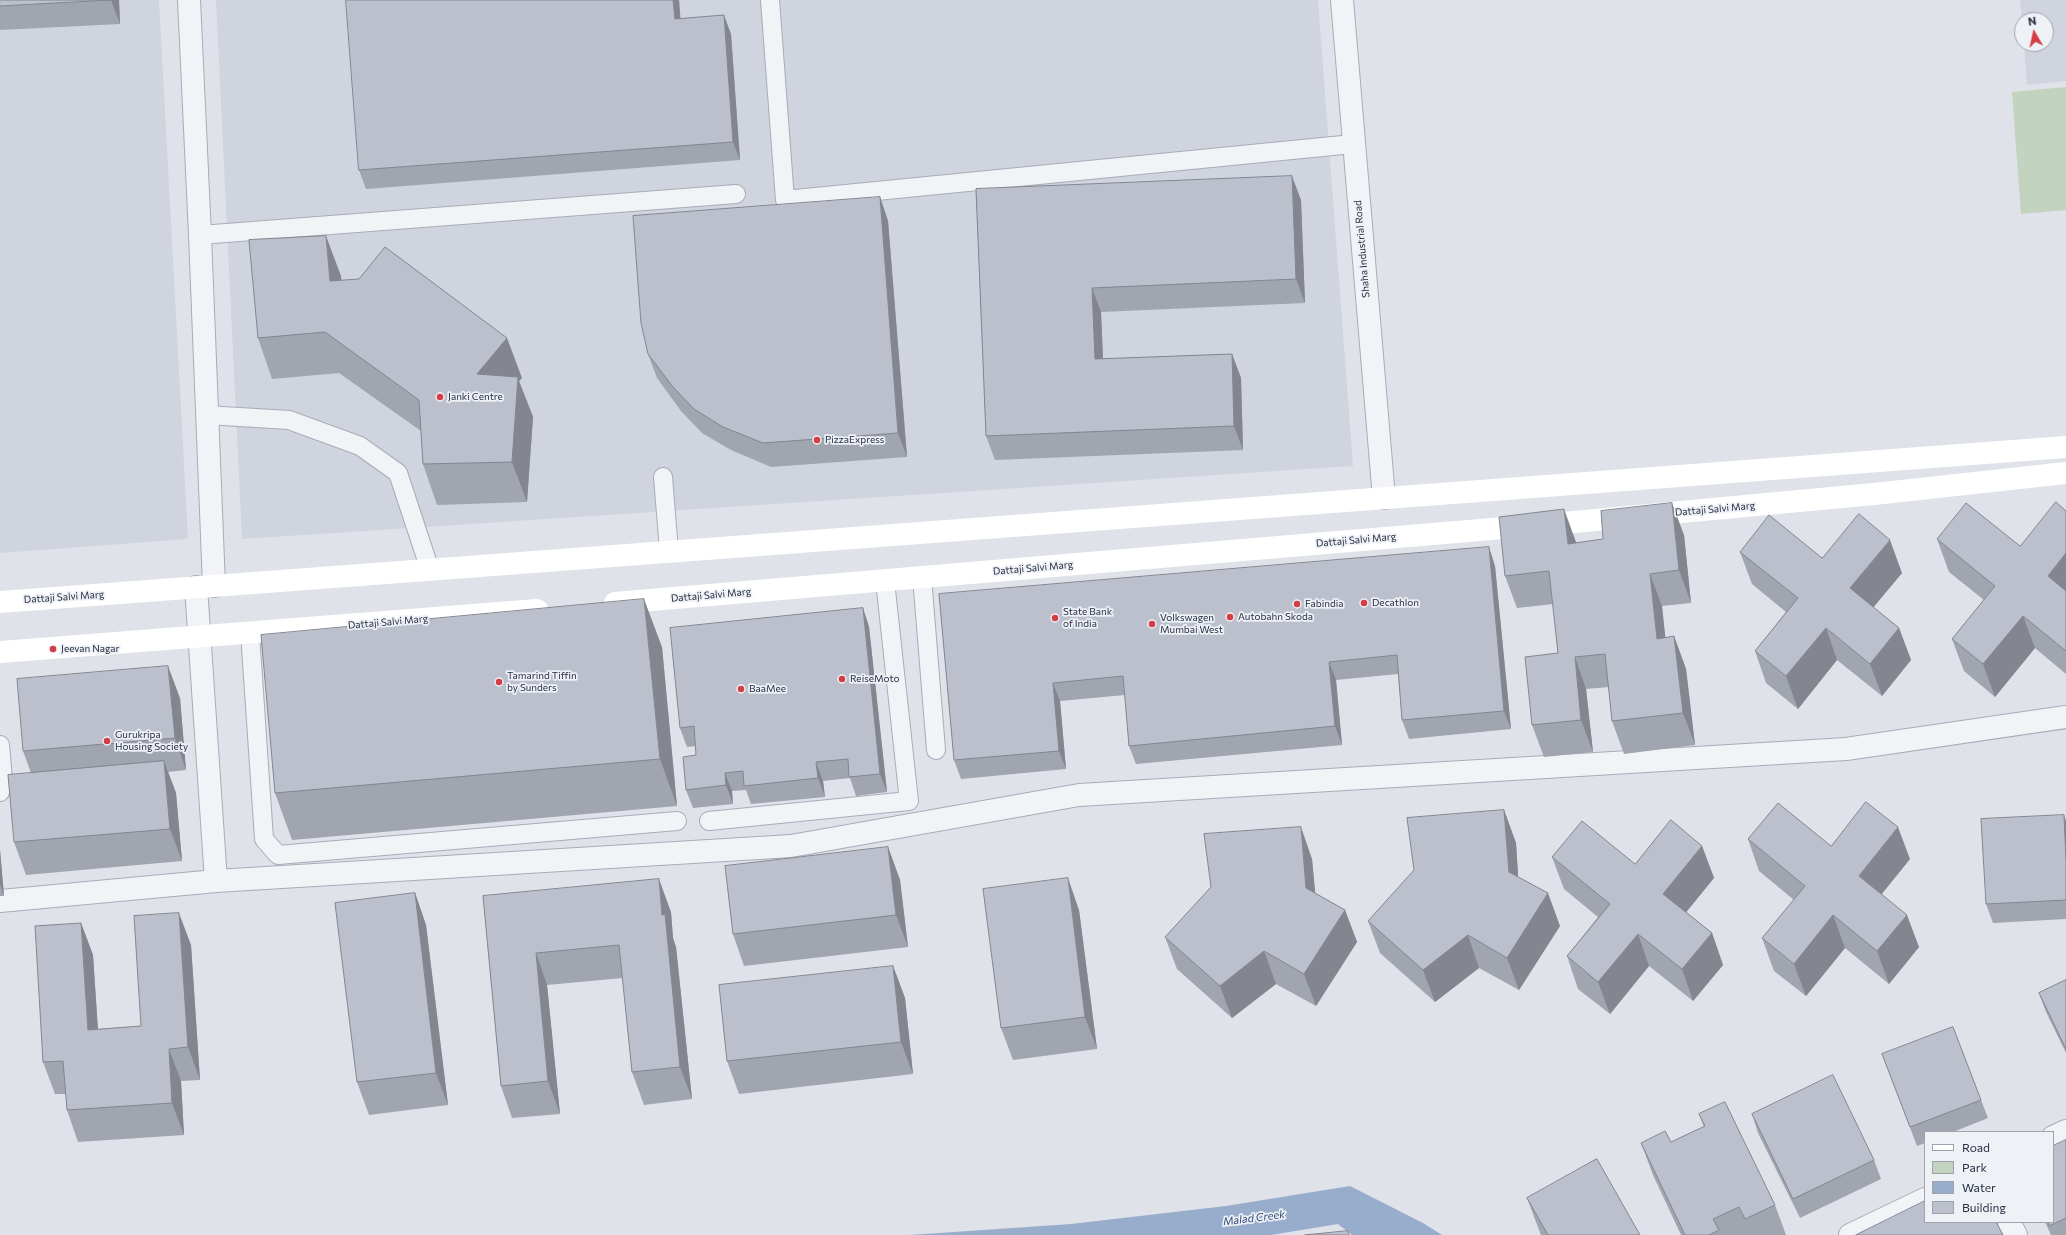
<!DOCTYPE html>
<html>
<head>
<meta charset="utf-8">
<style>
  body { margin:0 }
  #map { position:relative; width:2066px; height:1235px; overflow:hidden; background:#dfe2e9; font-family:Commissioner,sans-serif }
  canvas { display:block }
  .legend { position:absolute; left:1924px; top:1131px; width:130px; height:92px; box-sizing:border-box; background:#eef1f6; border:1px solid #9ea3ae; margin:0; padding:5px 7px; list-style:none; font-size:12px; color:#272e41 }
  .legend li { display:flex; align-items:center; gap:8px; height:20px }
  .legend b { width:20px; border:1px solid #9ea3ae }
  .north { position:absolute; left:2014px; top:12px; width:40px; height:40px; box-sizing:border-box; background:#eef1f6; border:1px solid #9ea3ae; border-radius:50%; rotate:351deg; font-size:11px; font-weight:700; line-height:16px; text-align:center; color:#272e41 }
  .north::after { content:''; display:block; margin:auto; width:14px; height:18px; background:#d43d46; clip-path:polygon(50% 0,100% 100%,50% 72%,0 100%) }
</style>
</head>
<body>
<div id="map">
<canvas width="2066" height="1235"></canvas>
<ul class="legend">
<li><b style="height:5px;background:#fff"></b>Road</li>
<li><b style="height:11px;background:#c2d3bf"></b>Park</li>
<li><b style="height:11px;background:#98accb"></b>Water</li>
<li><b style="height:11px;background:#bbc0cc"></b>Building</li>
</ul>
<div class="north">N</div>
</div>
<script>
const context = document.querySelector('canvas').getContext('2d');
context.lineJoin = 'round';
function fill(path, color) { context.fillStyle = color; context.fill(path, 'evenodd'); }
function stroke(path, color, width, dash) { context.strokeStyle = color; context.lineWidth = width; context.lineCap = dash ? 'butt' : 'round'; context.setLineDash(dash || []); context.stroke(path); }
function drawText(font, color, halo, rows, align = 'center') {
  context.font = font + ' Commissioner,sans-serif'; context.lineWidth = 3.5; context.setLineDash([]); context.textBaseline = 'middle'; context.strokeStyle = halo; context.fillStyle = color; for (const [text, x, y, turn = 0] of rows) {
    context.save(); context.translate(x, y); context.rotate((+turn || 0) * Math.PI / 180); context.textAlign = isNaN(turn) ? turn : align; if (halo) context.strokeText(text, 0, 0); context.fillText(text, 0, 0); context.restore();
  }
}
fill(new Path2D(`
  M 0,0 L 159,0 L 188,539 L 0,553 Z
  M 216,0 L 1318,0 L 1353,466 L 242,539 Z
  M 2020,0 L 2066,0 L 2066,81 L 2027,85 L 2024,44 L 2046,44 L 2046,20 L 2022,20 L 2022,23 Z`), '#d0d4de');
fill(new Path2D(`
  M 2066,87 L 2066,210 L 2021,214 L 2012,92 Z`), '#c2d3bf');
fill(new Path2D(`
  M 1350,1186 L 1423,1223 L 1442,1235 L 1352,1235 L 1338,1224 L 1271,1235 L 910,1235 L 1071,1224 L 1226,1206 Z`), '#98accb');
const lane = new Path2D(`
  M 770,0 L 785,200 L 1353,144
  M 200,235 L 736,194
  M 206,415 L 289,420 L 360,446 L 398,473 L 430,570
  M 663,477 L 669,551
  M 922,577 L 936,750
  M 250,633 L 264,839 L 278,855 L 677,821
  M 0,745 L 3,779 L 0,792
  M 709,821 L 909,801 L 885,581`);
const street = new Path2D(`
  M 189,0 L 200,235 L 214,586
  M 1342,0 L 1384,498
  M 196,587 L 216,881
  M 0,901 L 216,881 L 791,846 L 1079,795 L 1846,749 L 2066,717
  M 2053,1137 L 2066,1131
  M 2009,1222 L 2016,1235
  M 1850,1235 L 1925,1199`);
stroke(lane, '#a8acb7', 20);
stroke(street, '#a8acb7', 24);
stroke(lane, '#f1f3f7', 18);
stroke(street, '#f1f3f7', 22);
stroke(new Path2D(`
  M 0,602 L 2066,447
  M 615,603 L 1563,523 L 1874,494 L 2066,473
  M 0,652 L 537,610`), '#fff', 22);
fill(new Path2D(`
  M 0,0 L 119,0 L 120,24 L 0,30 Z
  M 679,0 L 680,19 L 731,34 L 740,160 L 366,189 L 359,170 Z
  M 976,189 L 1301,200 L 1305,303 L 1101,312 L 1103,359 L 1232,354 L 1241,378 L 1243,450 L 995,460 L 986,436 Z
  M 880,197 L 888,221 L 907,457 L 771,467 L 731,450 L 702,433 L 681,411 L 657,378 L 648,354 Z
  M 341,276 L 341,280 L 522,378 L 519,381 L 533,417 L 527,502 L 437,505 L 423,464 L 421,431 L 339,373 L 272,379 L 258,338 Z
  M 2066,511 L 2066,674 L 2035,648 L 1995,697 L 1964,671 L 1952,639 L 1984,600 L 1949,572 L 1937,539 L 2020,546 Z
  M 1684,535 L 1691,603 L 1662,606 L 1665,638 L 1674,636 L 1686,669 L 1695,745 L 1624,754 L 1612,721 L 1609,687 L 1586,689 L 1593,752 L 1544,757 L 1532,725 L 1558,653 L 1553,604 L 1517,608 L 1505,576 L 1576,542 L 1576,543 Z
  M 1740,552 L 1902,573 L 1873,607 L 1899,628 L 1911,660 L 1882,696 L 1837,660 L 1798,709 L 1766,683 L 1755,651 L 1786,612 L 1752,584 Z
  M 1495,566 L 1511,729 L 1409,739 L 1402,720 L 1398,674 L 1336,680 L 1342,745 L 1136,764 L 1129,746 L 1125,695 L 1060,701 L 1066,769 L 961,779 L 954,760 L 939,594 Z
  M 863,608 L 869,627 L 887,792 L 856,796 L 850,778 L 823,781 L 825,797 L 751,804 L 746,790 L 732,791 L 733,804 L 693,808 L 686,790 L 696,755 L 696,746 L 687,747 L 680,728 Z
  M 662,647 L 677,806 L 292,840 L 275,793 Z
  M 180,698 L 186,770 L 168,772 L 176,793 L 182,861 L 26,875 L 14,842 L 31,773 L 23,751 Z
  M 1504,810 L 1516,843 L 1518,877 L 1560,926 L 1519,990 L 1479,968 L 1435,1002 L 1380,953 L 1368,921 Z
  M 2066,821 L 2066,919 L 1993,923 L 1986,904 Z
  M 1748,839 L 1831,846 L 1910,859 L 1882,894 L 1919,947 L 1889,984 L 1845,948 L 1806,996 L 1774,971 L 1762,938 L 1794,900 L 1759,871 Z
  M 1702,846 L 1714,878 L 1686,912 L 1712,933 L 1723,965 L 1693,1001 L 1649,966 L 1610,1014 L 1578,989 L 1567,956 L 1598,917 L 1564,889 L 1552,857 L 1635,864 Z
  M 888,847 L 900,880 L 908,947 L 744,966 L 733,934 Z
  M 0,850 L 4,896 L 0,896 Z
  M 1312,859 L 1315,893 L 1345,910 L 1357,942 L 1316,1006 L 1276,984 L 1232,1018 L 1177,969 L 1165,937 Z
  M 415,893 L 426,925 L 448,1105 L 369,1115 L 357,1082 Z
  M 483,896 L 671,912 L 673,938 L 676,947 L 692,1099 L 644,1105 L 632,1072 L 623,978 L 547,985 L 560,1114 L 512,1118 L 501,1086 Z
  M 1079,910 L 1097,1049 L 1013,1060 L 1001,1028 Z
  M 81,923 L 93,955 L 98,1029 L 141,1026 L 191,945 L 200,1080 L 181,1081 L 184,1135 L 78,1142 L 67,1110 L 66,1094 L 55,1094 L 43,1062 Z
  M 893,966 L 905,998 L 913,1074 L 739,1094 L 727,1061 Z
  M 2066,980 L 2066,1053 L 2046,1012 L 2039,993 Z
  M 1882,1054 L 1981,1100 L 1988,1118 L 1953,1132 L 1925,1132 L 1925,1143 L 1917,1146 Z
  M 1699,1114 L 1775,1205 L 1786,1235 L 1681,1235 L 1653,1175 L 1641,1143 L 1671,1142 L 1704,1127 Z
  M 1752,1114 L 1874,1160 L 1881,1179 L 1800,1218 L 1758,1133 Z
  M 2066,1140 L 2066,1235 L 2051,1235 L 2045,1222 L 2053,1222 Z
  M 1527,1198 L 1640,1235 L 1541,1235 L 1539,1230 Z`), '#a1a5af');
fill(new Path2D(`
  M 111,0 L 119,0 L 120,24 Z
  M 673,0 L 679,0 L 682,38 L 675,19 Z
  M 724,15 L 731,34 L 740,160 L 733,142 Z
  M 1292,176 L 1301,200 L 1305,303 L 1296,279 Z
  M 880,197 L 888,221 L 907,457 L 898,433 Z
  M 326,236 L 341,276 L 345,322 L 330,281 Z
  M 1092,288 L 1101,312 L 1104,383 L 1095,359 Z
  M 507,338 L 522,378 L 519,381 L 533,417 L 527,502 L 512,462 L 477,374 Z
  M 1232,354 L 1241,378 L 1243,450 L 1234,426 Z
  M 1672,503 L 1684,535 L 1691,603 L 1679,570 Z
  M 1564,509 L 1576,542 L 1580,576 L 1568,544 Z
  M 1890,540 L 1902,573 L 1862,621 L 1850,588 Z
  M 1489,547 L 1495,566 L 1511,729 L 1504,711 Z
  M 2066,553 L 2066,600 L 2048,576 Z
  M 1650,574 L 1662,606 L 1669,671 L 1657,639 Z
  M 644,599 L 662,647 L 677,806 L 660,759 Z
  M 863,608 L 869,627 L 887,792 L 880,774 Z
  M 2023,616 L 2035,648 L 1995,697 L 1983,664 Z
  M 1826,628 L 1837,660 L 1798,709 L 1786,676 Z
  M 1899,628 L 1911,660 L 1882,696 L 1870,664 Z
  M 1674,636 L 1686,669 L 1695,745 L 1683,713 Z
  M 1575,657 L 1586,689 L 1593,752 L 1581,720 Z
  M 1329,662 L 1336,680 L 1342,745 L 1335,726 Z
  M 168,666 L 180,698 L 186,770 L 175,738 Z
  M 1053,683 L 1060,701 L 1066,769 L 1059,751 Z
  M 164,761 L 176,793 L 182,861 L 170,829 Z
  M 816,762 L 823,781 L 825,797 L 818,778 Z
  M 725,773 L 732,791 L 733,804 L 726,785 Z
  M 1504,810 L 1516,843 L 1520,904 L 1509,872 Z
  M 2064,815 L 2066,821 L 2066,861 Z
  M 1301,827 L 1312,859 L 1318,921 L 1306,888 Z
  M 1898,827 L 1910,859 L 1870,908 L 1859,876 Z
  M 1702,846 L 1714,878 L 1675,926 L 1663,894 Z
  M 888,847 L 900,880 L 908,947 L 896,915 Z
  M 0,850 L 4,896 L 0,884 Z
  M 1068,878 L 1079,910 L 1097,1049 L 1085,1017 Z
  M 659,879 L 671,912 L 673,938 L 676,947 L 692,1099 L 680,1067 L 662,915 Z
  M 415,893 L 426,925 L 448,1105 L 436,1073 Z
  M 1548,893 L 1560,926 L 1519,990 L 1507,958 Z
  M 1345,910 L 1357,942 L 1316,1006 L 1304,974 Z
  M 179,913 L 191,945 L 200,1080 L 188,1047 Z
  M 1833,915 L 1845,948 L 1806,996 L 1794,964 Z
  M 1907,915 L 1919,947 L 1889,984 L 1877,951 Z
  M 81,923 L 93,955 L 100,1062 L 88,1030 Z
  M 1712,933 L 1723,965 L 1693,1001 L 1682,969 Z
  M 1638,934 L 1649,966 L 1610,1014 L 1598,982 Z
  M 1468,935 L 1479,968 L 1435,1002 L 1423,970 Z
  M 1264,951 L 1276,984 L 1232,1018 L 1220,986 Z
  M 536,953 L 547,985 L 560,1114 L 548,1081 Z
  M 893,966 L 905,998 L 913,1074 L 901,1042 Z
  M 169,1049 L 181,1081 L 184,1135 L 172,1103 Z`), '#83868f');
const building = new Path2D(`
  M 0,0 L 111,0 L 0,6 Z
  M 346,0 L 673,0 L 675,19 L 724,15 L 733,142 L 359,170 Z
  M 1292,176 L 1296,279 L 1092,288 L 1095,359 L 1232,354 L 1234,426 L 986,436 L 976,189 Z
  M 880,197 L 898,433 L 763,443 L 723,427 L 694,409 L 673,387 L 648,354 L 641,323 L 633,216 Z
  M 326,236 L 330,281 L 359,279 L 385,247 L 507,338 L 477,374 L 518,377 L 512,462 L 423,464 L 419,400 L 325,332 L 258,338 L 249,240 Z
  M 2056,502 L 2066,511 L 2066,553 L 2048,576 L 2066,591 L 2066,651 L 2023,616 L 1983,664 L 1952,639 L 1995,586 L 1937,539 L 1966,503 L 2020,546 Z
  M 1672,503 L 1679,570 L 1650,574 L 1657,639 L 1674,636 L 1683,713 L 1612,721 L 1605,654 L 1575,657 L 1581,720 L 1532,725 L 1525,657 L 1558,653 L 1549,571 L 1505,576 L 1499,517 L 1564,509 L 1568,544 L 1603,539 L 1601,511 Z
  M 1859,514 L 1890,540 L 1850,588 L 1899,628 L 1870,664 L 1826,628 L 1786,676 L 1755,651 L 1798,598 L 1740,552 L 1769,515 L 1822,558 Z
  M 1489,547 L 1504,711 L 1402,720 L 1397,655 L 1329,662 L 1335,726 L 1129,746 L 1123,676 L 1053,683 L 1059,751 L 954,760 L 939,594 Z
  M 644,599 L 660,759 L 275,793 L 261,635 Z
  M 863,608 L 880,774 L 849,777 L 848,759 L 816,762 L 818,778 L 744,786 L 743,771 L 725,773 L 726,785 L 686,790 L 683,757 L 696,755 L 694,726 L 680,728 L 670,628 Z
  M 168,666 L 175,738 L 23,751 L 17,679 Z
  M 164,761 L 170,829 L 14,842 L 8,775 Z
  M 1866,802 L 1898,827 L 1859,876 L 1907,915 L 1877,951 L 1833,915 L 1794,964 L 1762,938 L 1805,886 L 1748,839 L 1778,803 L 1831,846 Z
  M 1504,810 L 1509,872 L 1548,893 L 1507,958 L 1468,935 L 1423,970 L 1368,921 L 1414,870 L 1407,818 Z
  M 2064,815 L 2066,861 L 2066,900 L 1986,904 L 1981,819 Z
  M 1671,820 L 1702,846 L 1663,894 L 1712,933 L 1682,969 L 1638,934 L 1598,982 L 1567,956 L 1610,904 L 1552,857 L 1582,821 L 1635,864 Z
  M 1301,827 L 1306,888 L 1345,910 L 1304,974 L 1264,951 L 1220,986 L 1165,937 L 1211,887 L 1204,834 Z
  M 888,847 L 896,915 L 733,934 L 725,866 Z
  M 1068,878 L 1085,1017 L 1001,1028 L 983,889 Z
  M 659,879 L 662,915 L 665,914 L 680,1067 L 632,1072 L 619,945 L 536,953 L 548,1081 L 501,1086 L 483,896 Z
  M 415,893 L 436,1073 L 357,1082 L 335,903 Z
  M 179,913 L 188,1047 L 169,1049 L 172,1103 L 67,1110 L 63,1061 L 43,1062 L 35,926 L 81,923 L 88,1030 L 141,1026 L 134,916 Z
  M 893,966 L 901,1042 L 727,1061 L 719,985 Z
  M 2066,980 L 2066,1049 L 2039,993 Z
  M 1953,1027 L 1981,1100 L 1910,1127 L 1882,1054 Z
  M 1833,1075 L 1874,1160 L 1793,1199 L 1752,1114 Z
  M 1725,1102 L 1775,1205 L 1745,1219 L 1739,1207 L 1713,1219 L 1719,1230 L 1709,1235 L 1685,1235 L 1641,1143 L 1665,1131 L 1671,1142 L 1705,1126 L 1699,1114 Z
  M 2066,1140 L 2066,1218 L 2049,1226 L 2048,1222 L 2053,1222 L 2053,1146 Z
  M 1597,1159 L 1640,1235 L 1548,1235 L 1527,1198 Z
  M 1925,1201 L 1925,1222 L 1996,1222 L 2003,1235 L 1856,1235 Z
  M 1348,1231 L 1349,1235 L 1305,1235 Z`);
fill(building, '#bbc0cc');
stroke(building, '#83868f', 1);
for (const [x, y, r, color] of [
  [440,397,4,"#d43d46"],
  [817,440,4,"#d43d46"],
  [1364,603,4,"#d43d46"],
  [1297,604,4,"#d43d46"],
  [1230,617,4,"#d43d46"],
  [1055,618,4,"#d43d46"],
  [1152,624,4,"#d43d46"],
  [53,649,4,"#d43d46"],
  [842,679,4,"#d43d46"],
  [499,682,4,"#d43d46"],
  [741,689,4,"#d43d46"],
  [107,741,4,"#d43d46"]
]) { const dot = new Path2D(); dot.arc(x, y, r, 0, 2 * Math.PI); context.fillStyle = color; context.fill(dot); stroke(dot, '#eef1f6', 1.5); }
drawText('10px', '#272e41', '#eef1f6', [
  ["Shaha Industrial Road",1362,249,-95],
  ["Dattaji Salvi Marg",1715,509,-5],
  ["Dattaji Salvi Marg",1356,540,-5],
  ["Dattaji Salvi Marg",1033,568,-5],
  ["Dattaji Salvi Marg",711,595,-5],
  ["Dattaji Salvi Marg",64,597,-4],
  ["Dattaji Salvi Marg",388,622,-5]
]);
drawText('10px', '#272e41', '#eef1f6', [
  ["Janki Centre",448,397],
  ["PizzaExpress",825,440],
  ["Decathlon",1372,603],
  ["Fabindia",1305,604],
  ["State Bank",1063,612],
  ["of India",1063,624],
  ["Autobahn Skoda",1238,617],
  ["Volkswagen",1160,618],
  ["Mumbai West",1160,630],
  ["Jeevan Nagar",61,649],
  ["Tamarind Tiffin",507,676],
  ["by Sunders",507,688],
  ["ReiseMoto",850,679],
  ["BaaMee",749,689],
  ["Gurukripa",115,735],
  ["Housing Society",115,747]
], 'left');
drawText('italic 11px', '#2f4876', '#eef1f6', [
  ["Malad Creek",1254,1218,-7]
]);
</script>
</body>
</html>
